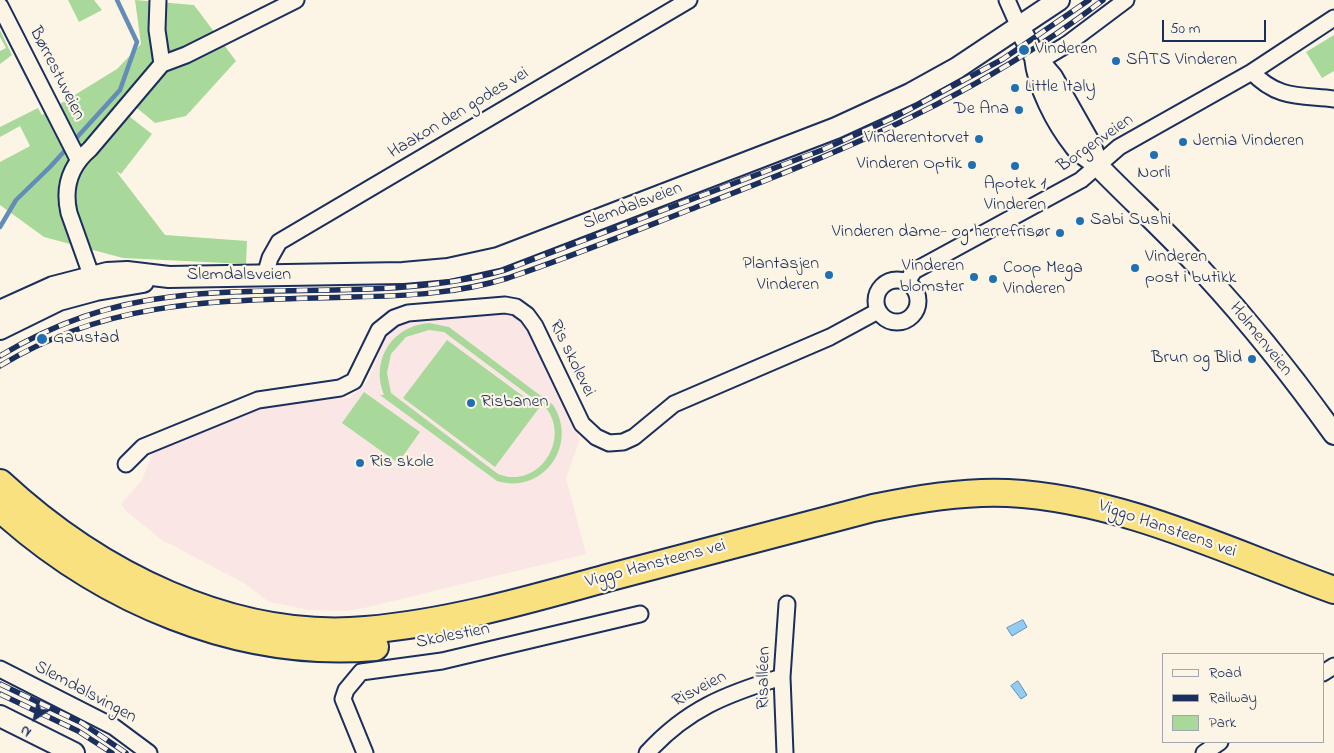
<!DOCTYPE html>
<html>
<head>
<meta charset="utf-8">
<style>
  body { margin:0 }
  #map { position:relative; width:1334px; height:753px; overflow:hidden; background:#fcf5e5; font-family:"Indie Flower",sans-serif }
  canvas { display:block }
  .legend { position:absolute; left:1162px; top:653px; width:162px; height:90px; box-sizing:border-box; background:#fcf5e5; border:1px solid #a2a6af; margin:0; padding:6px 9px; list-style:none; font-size:15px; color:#1b2f5e }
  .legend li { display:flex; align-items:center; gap:10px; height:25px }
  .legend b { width:25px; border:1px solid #a2a6af }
  .north { position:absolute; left:10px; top:693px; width:50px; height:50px; -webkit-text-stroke:4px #fcf5e5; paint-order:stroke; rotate:215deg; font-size:14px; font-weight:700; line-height:20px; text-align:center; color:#1b2f5e }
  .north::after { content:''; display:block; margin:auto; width:18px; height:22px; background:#1b2f5e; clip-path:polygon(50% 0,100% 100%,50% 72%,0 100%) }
  .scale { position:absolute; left:1162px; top:20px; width:104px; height:22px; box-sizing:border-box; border:2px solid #1b2f5e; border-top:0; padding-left:6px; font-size:15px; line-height:18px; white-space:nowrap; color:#1b2f5e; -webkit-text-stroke:4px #fcf5e5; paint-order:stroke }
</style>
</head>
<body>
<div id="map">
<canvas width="1334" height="753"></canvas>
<ul class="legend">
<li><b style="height:6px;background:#fcf5e5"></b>Road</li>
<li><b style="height:6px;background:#1b2f5e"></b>Railway</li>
<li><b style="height:14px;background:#a8d99a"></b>Park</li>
</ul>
<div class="north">N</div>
<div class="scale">50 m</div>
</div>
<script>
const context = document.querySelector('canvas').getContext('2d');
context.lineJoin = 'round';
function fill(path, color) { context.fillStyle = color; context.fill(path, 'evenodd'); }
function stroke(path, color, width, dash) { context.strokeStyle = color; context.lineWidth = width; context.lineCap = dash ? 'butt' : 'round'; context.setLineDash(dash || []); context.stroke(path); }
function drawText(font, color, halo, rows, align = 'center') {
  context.font = font + ' "Indie Flower",sans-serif'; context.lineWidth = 4.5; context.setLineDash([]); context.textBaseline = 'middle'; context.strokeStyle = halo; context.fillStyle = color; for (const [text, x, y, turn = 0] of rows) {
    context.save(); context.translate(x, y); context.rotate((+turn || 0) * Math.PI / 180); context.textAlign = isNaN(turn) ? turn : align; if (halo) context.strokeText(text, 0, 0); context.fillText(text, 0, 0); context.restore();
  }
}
fill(new Path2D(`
  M 506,312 L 519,316 L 530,329 L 547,372 L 580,439 L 566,478 L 586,554 L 364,608 L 346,611 L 310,610 L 269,602 L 244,583 L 162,540 L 126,511 L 121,504 L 142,480 L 153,452 L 200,427 L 252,408 L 292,401 L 349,398 L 367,382 L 378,356 L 382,338 L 392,325 L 412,321 Z`), '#fae6e4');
fill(new Path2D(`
  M 68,0 L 94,0 L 102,10 L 79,22 Z
  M 135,0 L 194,5 L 236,61 L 186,116 L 155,123 L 137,108 L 130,117 L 152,134 L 121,174 L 116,171 L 165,235 L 247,241 L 246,264 L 123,258 L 44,237 L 0,205 L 0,162 L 30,146 L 20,126 L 0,137 L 0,127 L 38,108 L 42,115 L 117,69 L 141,44 Z
  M 0,30 L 12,55 L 0,64 L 0,51 L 6,48 L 0,37 Z
  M 1334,35 L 1334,71 L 1322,78 L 1306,52 Z
  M 429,323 L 449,327 L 553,405 C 579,445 543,495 497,481 L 380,395 L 384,395 C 370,360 392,326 429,323 ZM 429,330 L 444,332 L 546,408 C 571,440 538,490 498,474 L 391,393 L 387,373 L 391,354 L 406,337 Z
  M 447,340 L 539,408 L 495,467 L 403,398 Z
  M 364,392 L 420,432 L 398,463 L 342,423 Z`), '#a8d99a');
const water = new Path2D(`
  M 1023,620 L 1027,627 L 1012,636 L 1007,628 Z
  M 1018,681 L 1027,695 L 1021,699 L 1011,686 Z`);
fill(water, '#93ccf3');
stroke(water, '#638db7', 1);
stroke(new Path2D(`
  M 0,227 L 16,200 L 50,167 L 120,90 L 137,42 L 117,0`), '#638db7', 4.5);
const street = new Path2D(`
  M 1007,0 L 1019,27
  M 0,6 L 78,159
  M 1036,63 L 1066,45 L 1126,0
  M 162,64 L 186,55 L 296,0
  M 1252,72 C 1277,99 1300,95 1334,99
  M 265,275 L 270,258 L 279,242 L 689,0
  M876 301a21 21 0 1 1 42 0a21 21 0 1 1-42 0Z
  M 906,283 L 914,271 L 1081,180 L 1119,147 L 1252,72 L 1334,18
  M 95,286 L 69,213 C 63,187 70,166 90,149 L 162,64 L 157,30 L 158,0
  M 126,464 L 143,447 L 258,400 L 340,388 L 354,381 L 379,330 L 394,318 L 408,313 L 505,305 L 516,307 L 527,315 L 535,326 L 582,424 L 596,437 L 609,443 L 623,442 L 634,437 L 674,404 L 830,337 L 878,311
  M 0,669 L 114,727 L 149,753
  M 1323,673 L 1334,666
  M 365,753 L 343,699 L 346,690 L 361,672 L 442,661 L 640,614
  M 647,753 C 687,709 726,694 782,677
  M 785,753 L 782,677 L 787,604
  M 1204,753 L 1220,742`);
const secondary = new Path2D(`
  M 1019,27 L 1035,57 L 1052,77 L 1090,144 L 1097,163
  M 1035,57 C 1038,87 1056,122 1075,146 C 1081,155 1091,158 1098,166 C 1133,202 1171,236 1205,274 C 1251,324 1294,378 1334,434
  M 0,311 L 53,287 L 107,273 L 127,272 L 169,277 L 403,273 L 448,269 L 498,258 L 836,128 L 910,94 L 957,68 L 1059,0
  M 0,329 L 59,300 L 96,290 L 143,282
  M 0,716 L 74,753`);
const highway = new Path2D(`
  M 0,483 C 97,573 231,642 366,630 C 448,623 528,600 607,578 C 695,554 784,531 873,508 C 917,499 963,491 1008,493 C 1123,499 1228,552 1334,590
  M 0,508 C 101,600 238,659 375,647`);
stroke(street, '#1b2f5e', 19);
stroke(secondary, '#1b2f5e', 24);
stroke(highway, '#1b2f5e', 30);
stroke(street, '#fcf5e5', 15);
stroke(secondary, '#fcf5e5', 20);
stroke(highway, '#fae180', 26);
const rail = new Path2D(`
  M 0,356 C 51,325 110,304 170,297 C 281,283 396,301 505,270 L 822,150 L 895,117 L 1003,59 L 1089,0
  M 0,366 C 113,297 224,301 351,297 C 405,296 456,294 508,278 C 573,256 637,230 702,205 C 847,150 979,95 1103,0
  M 0,684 L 82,723 L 126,753
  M 0,694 L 78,731 L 112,753`);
stroke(rail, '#1b2f5e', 5.5);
stroke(rail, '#fcf5e5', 4, [11]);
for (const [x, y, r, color] of [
  [1024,50,6,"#1f6fb2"],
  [1116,61,5,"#1f6fb2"],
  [1015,88,5,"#1f6fb2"],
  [1019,110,5,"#1f6fb2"],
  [979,139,5,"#1f6fb2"],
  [1183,142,5,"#1f6fb2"],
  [1154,155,5,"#1f6fb2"],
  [972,165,5,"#1f6fb2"],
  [1015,166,5,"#1f6fb2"],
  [1080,221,5,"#1f6fb2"],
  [1060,233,5,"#1f6fb2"],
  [1135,268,5,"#1f6fb2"],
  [829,275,5,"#1f6fb2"],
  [974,277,5,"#1f6fb2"],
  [993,279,5,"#1f6fb2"],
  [42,339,6,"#1f6fb2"],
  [1252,359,5,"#1f6fb2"],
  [471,403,5,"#1f6fb2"],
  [360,463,5,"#1f6fb2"]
]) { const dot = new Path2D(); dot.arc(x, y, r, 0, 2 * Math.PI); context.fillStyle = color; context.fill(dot); stroke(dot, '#fcf5e5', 2); }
drawText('18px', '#1b2f5e', '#fcf5e5', [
  ["Vinderen",1035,50],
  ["SATS Vinderen",1126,61],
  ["Little Italy",1025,88],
  ["De Ana",1009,110,"right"],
  ["Vinderentorvet",969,139,"right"],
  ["Jernia Vinderen",1193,142],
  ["Vinderen Optik",962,165,"right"],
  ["Norli",1154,174,"center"],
  ["Apotek 1",1015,185,"center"],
  ["Vinderen",1015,206,"center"],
  ["Sabi Sushi",1090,221],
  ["Vinderen dame- og herrefrisør",1050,233,"right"],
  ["Vinderen",1145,258],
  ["post i butikk",1145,279],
  ["Plantasjen",819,265,"right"],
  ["Vinderen",819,286,"right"],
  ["Vinderen",964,267,"right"],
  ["blomster",964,288,"right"],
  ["Coop Mega",1003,269],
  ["Vinderen",1003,290],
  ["Gaustad",53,339],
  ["Brun og Blid",1242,359,"right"],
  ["Risbanen",481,403],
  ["Ris skole",370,463]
], 'left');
drawText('18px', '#1b2f5e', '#fcf5e5', [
  ["Børrestuveien",56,74,63],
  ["Haakon den godes vei",459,114,-31],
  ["Borgenveien",1096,144,-35],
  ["Slemdalsveien",633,207,-21],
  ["Slemdalsveien",239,276],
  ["Holmenveien",1260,340,51],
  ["Ris skolevei",571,359,64],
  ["Viggo Hansteens vei",1167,530,19],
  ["Viggo Hansteens vei",656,565,-15],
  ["Skolestien",453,637,-11],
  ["Risalléen",765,678,-89],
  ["Risveien",700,690,-28],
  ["Slemdalsvingen",85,693,28]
]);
</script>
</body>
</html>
